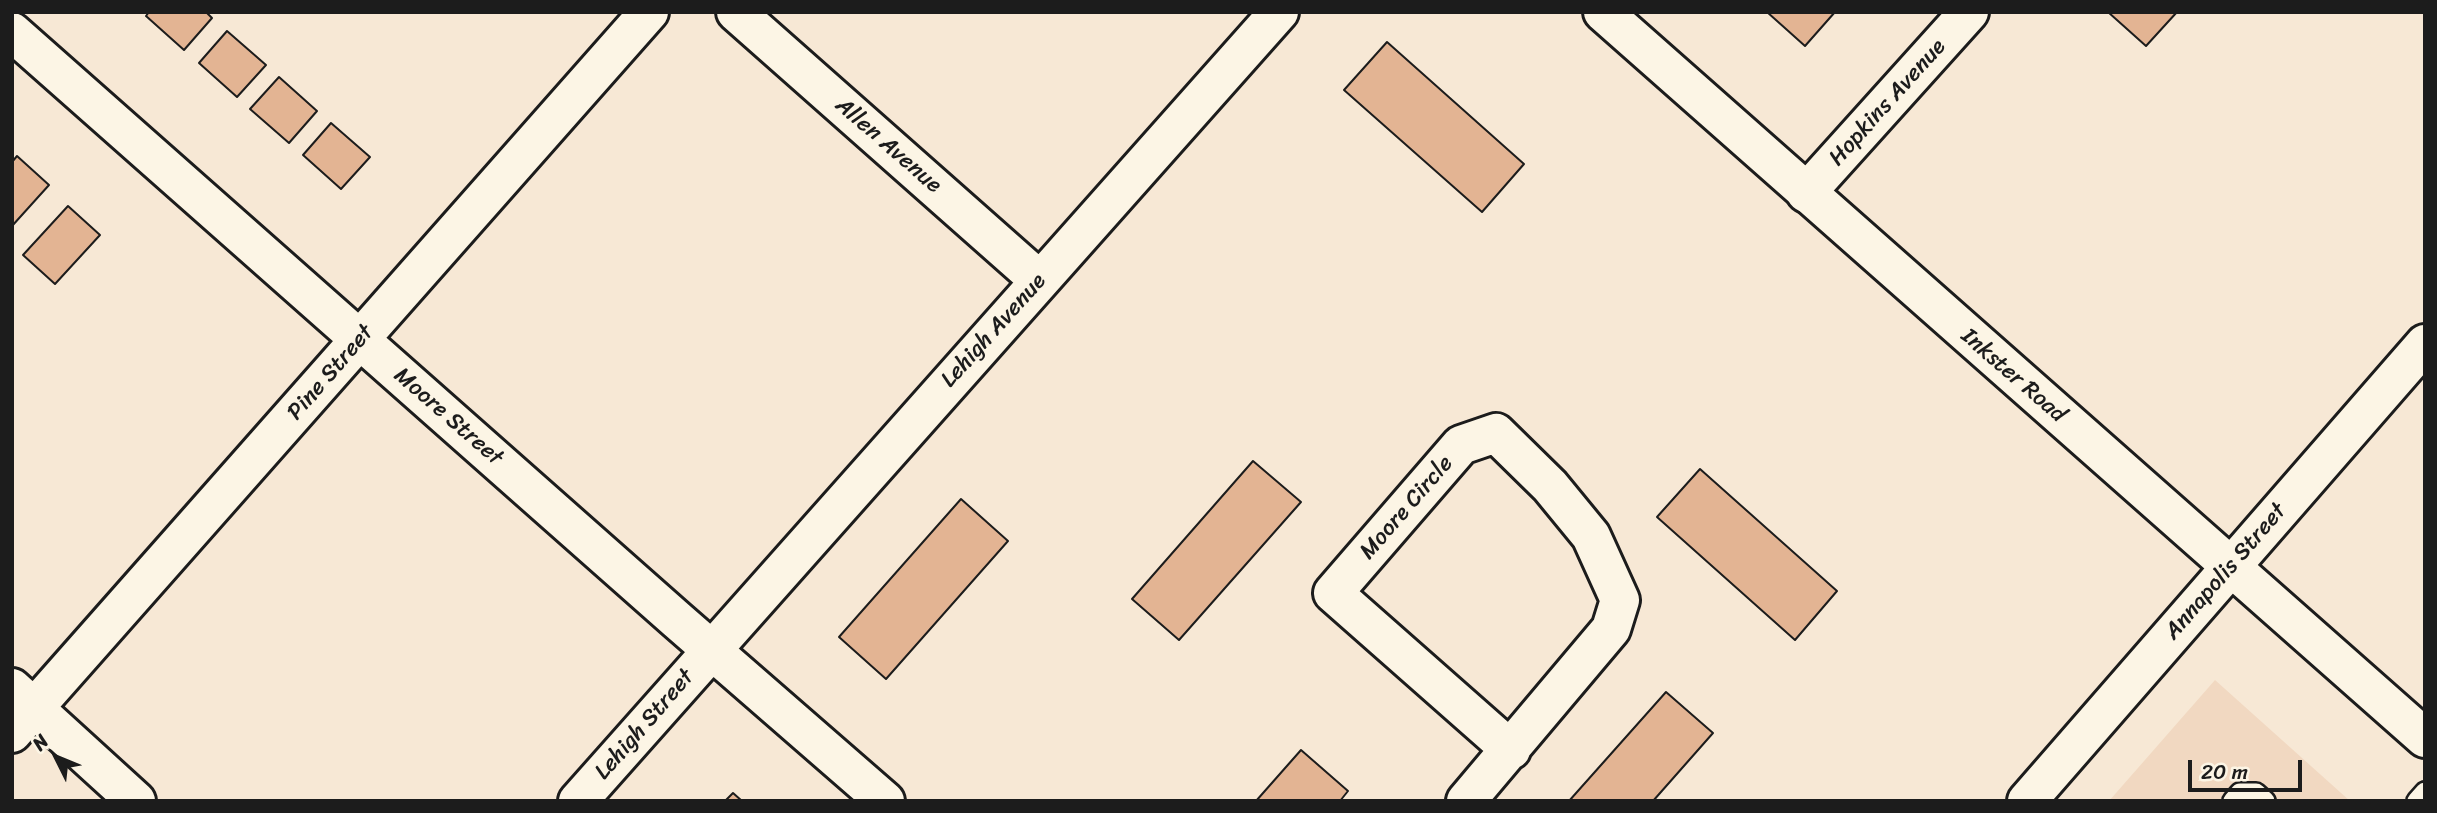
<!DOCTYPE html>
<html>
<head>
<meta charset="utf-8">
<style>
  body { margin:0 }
  #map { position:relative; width:2437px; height:813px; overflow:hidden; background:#f7e8d5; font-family:Sriracha,sans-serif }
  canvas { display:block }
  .frame { position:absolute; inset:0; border:14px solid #1c1c1c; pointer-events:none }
  .north { position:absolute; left:21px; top:722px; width:70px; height:70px; -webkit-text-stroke:5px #fcf5e5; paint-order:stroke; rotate:313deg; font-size:19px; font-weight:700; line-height:28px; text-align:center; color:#1c1c1c }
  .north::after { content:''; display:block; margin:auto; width:24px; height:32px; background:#1c1c1c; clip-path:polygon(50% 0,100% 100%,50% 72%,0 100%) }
  .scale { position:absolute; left:2188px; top:760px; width:114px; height:32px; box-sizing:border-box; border:4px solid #1c1c1c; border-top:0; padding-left:9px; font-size:21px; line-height:24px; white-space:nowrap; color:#1c1c1c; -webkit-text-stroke:5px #fcf5e5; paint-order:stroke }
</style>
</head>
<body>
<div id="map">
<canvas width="2437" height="813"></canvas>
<div class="frame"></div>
<div class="north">N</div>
<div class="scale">20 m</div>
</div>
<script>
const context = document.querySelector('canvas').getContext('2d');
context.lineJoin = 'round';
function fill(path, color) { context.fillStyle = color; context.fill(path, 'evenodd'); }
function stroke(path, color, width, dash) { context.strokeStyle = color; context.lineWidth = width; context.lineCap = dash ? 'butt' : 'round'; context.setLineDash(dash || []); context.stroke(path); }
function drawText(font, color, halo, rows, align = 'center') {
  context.font = font + ' Sriracha,sans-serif'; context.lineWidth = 5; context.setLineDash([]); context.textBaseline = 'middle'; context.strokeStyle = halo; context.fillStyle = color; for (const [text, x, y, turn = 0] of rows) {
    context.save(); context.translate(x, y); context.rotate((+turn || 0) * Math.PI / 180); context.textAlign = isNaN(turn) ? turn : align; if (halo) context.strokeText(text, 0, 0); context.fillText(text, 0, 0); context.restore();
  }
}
fill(new Path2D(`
  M 2215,680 L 2350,801 L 2109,801 Z`), '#f1d8c1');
const building = new Path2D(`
  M 149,12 L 206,12 L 212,18 L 184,50 L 146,16 Z
  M 1767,12 L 1835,12 L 1805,46 Z
  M 2108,12 L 2177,12 L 2146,46 Z
  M 227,31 L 266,65 L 237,97 L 199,63 Z
  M 1387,42 L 1524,164 L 1482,212 L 1344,90 Z
  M 279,77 L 317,111 L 289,143 L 250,109 Z
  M 331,123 L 370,157 L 341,189 L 303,155 Z
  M 17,156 L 49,185 L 12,226 L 12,162 Z
  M 68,206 L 100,235 L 55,284 L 23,255 Z
  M 1253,461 L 1301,502 L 1179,640 L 1132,599 Z
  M 1700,469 L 1837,591 L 1795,640 L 1657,517 Z
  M 961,499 L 1008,541 L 886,679 L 839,637 Z
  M 1666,692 L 1713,733 L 1653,801 L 1569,801 Z
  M 1301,750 L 1348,791 L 1340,801 L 1256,801 Z
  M 733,793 L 742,801 L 725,801 Z`);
fill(building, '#e3b493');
stroke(building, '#1c1c1c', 2);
const service = new Path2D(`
  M 2233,801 L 2240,793 L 2256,793 L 2265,801
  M 2417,801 L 2425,792`);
const minor = new Path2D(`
  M 736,12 L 1039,280
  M 12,32 L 677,620 L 885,801
  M 1806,193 L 1969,12
  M 12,688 L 136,801
  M 12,733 L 649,12
  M 578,801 L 1279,12
  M 1466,801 L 1611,629 L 1620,600 L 1591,536 L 1550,486 L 1496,433 L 1461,445 L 1333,593 L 1511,750`);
const tertiary = new Path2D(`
  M 2027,801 L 2425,344`);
const secondary = new Path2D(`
  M 1603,12 L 2425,738`);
stroke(service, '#1c1c1c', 24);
stroke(minor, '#1c1c1c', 44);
stroke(tertiary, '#1c1c1c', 44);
stroke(secondary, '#1c1c1c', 44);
stroke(service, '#fcf5e5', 19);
stroke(minor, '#fcf5e5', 38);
stroke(tertiary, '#fcf5e5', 38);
stroke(secondary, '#fcf5e5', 38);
drawText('23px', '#1c1c1c', '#fcf5e5', [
  ["Hopkins Avenue",1888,103,-48],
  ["Allen Avenue",888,146,41],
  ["Lehigh Avenue",994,331,-48],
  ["Pine Street",331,373,-49],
  ["Inkster Road",2013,376,41],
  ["Moore Street",448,417,41],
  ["Moore Circle",1407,508,-49],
  ["Annapolis Street",2226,572,-49],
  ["Lehigh Street",645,725,-49]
]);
</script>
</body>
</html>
